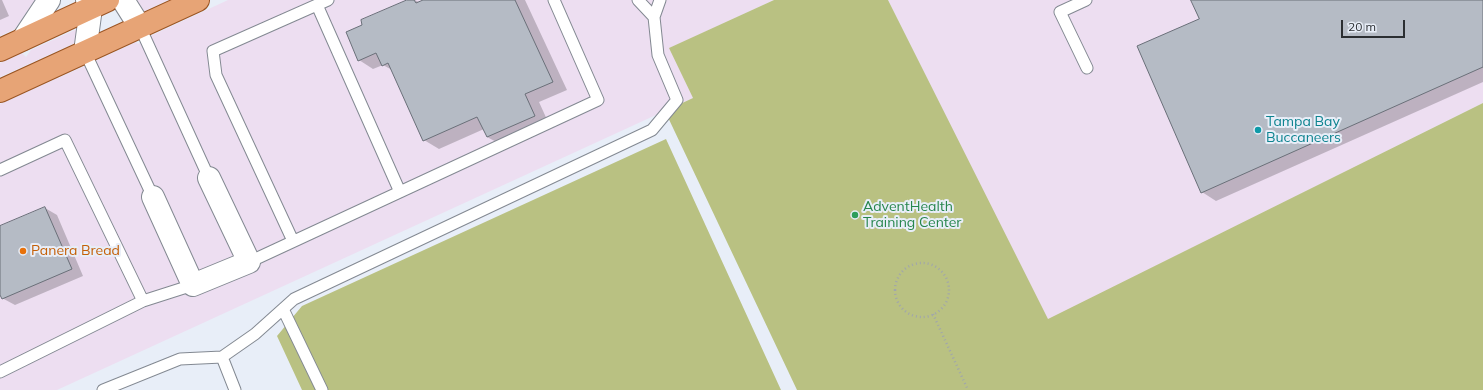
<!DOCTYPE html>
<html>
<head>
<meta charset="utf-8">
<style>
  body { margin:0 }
  #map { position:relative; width:1483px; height:390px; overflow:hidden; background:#e8eef8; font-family:Mulish,sans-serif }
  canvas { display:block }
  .scale { position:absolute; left:1341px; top:20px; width:64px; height:18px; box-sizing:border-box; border:2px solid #2b2e32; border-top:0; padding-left:5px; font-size:12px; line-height:14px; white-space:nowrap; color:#2b2e32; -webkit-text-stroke:3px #e8eef8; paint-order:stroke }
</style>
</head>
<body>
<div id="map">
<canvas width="1483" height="390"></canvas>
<div class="scale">20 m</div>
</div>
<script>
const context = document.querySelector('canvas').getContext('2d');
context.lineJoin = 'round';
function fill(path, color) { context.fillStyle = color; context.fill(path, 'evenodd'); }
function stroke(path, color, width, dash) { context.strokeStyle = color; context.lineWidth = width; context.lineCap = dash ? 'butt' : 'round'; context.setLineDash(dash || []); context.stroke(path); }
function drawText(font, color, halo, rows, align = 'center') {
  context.font = font + ' Mulish,sans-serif'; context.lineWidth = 4; context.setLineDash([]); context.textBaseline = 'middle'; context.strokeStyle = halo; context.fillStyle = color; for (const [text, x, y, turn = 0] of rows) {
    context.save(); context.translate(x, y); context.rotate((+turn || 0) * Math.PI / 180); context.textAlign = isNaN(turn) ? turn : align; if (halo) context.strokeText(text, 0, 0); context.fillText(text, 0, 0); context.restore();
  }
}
fill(new Path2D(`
  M 0,0 L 35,0 L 15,29 L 0,36 Z
  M 138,0 L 168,0 L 143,12 L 136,1 Z
  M 228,0 L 774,0 L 670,48 L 693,98 L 57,390 L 0,390 L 0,104 L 87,65 L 95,67 L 95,61 L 136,42 L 138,44 L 146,38 Z
  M 888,0 L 1483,0 L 1483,103 L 1047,320 Z
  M 77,29 L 75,43 L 0,77 L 0,63 L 22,53 L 26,57 L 31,50 Z`), '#eddef1');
fill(new Path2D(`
  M 774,0 L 888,0 L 1048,319 L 1483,103 L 1483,390 L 797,390 L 665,111 L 693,98 L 669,48 Z
  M 666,139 L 781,390 L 302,390 L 277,336 L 302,306 Z`), '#b9c182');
fill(new Path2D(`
  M 0,0 L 2,0 L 9,16 L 0,20 Z
  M 409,0 L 415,0 L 420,3 L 426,0 L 525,0 L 567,90 L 539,102 L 549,124 L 502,145 L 487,137 L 484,129 L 439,149 L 424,140 L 392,70 L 383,65 L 373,69 L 359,60 L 364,25 Z
  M 1192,0 L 1483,0 L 1483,82 L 1216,201 L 1202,192 L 1200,19 Z
  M 45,208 L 57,215 L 83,276 L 15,305 L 2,298 L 0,292 L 0,227 Z`), '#0003');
const building = new Path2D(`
  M 407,0 L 414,0 L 416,3 L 423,0 L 515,0 L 553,82 L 525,94 L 535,116 L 487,137 L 477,117 L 423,141 L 388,63 L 382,66 L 376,53 L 358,61 L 346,32 L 362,25 L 361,20 Z
  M 1191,0 L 1483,0 L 1483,67 L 1201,193 L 1137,46 L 1199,19 Z
  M 45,207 L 72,269 L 2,299 L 0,295 L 0,226 Z`);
fill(building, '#b5bbc5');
stroke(building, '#6a7079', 1);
const lane = new Path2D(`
  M 638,0 L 654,17
  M 1086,0 L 1060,12 L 1087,68
  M 317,5 L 400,192
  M 140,27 L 209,178
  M 85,52 L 153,197
  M 0,170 L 65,140 L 143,301
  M 293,241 L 216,75 L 213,51 L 328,0
  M 249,262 L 598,100 L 554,0
  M 283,309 L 322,390
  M 222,357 L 235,390
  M 0,372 L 143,301 L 193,285
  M 103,390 L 180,359 L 222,357 L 255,334 L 294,299 L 652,130 L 677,100 L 658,55 L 654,17 L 660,0`);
const street = new Path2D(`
  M 123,0 L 140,27
  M 23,39 L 49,0
  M 85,52 L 91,8 L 87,0
  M 153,197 L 193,285 L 249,262 L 209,178`);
const primary = new Path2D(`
  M 0,50 L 108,0
  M 0,91 L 198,0`);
stroke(lane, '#838992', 13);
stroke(street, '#838992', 24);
stroke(primary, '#9b5423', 24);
stroke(new Path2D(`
  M895 290a27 27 0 1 1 54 0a27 27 0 1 1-54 0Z
  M 933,314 L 968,390`), '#a0a5ad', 2.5, [1, 3]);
stroke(lane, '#fff', 11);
stroke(street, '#fff', 22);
stroke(primary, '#e7a476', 22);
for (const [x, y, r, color] of [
  [1258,130,4,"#0f9aa8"],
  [855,215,4,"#2e9e5b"],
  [23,251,4,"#e8710a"]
]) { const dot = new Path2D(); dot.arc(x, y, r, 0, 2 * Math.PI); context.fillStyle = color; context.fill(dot); stroke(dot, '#e8eef8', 1.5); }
drawText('14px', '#0d838f', '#e8eef8', [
  ["Tampa Bay",1266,122],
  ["Buccaneers",1266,138]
], 'left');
drawText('14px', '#27864d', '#e8eef8', [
  ["AdventHealth",863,207],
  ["Training Center",863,223]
], 'left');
drawText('14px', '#c56008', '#e8eef8', [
  ["Panera Bread",31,251]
], 'left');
</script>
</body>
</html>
